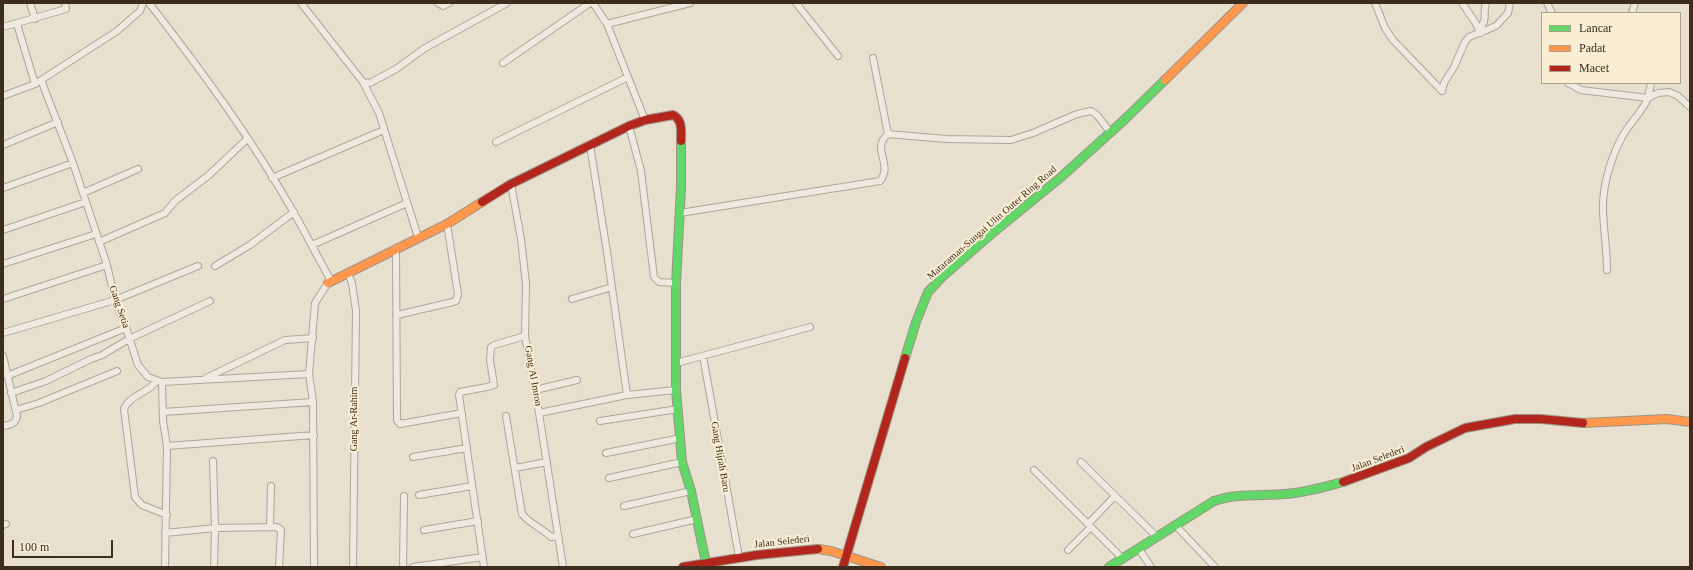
<!DOCTYPE html>
<html>
<head>
<meta charset="utf-8">
<style>
  body { margin:0 }
  #map { position:relative; width:1693px; height:570px; overflow:hidden; background:#e8e0ce; font-family:Georgia,serif }
  canvas { display:block }
  .frame { position:absolute; inset:0; border:4px solid #3d2d1d; pointer-events:none }
  .legend { position:absolute; left:1541px; top:12px; width:140px; height:72px; box-sizing:border-box; background:#f9eed4; border:1px solid #aea18b; margin:0; padding:5px 7px; list-style:none; font-size:12px; color:#3d2d1d }
  .legend li { display:flex; align-items:center; gap:8px; height:20px }
  .legend b { width:20px; border:1px solid #aea18b }
  .scale { position:absolute; left:12px; top:540px; width:101px; height:18px; box-sizing:border-box; border:2px solid #3d2d1d; border-top:0; padding-left:5px; font-size:12px; line-height:14px; white-space:nowrap; color:#3d2d1d; -webkit-text-stroke:3px #f9eed4; paint-order:stroke }
</style>
</head>
<body>
<div id="map">
<canvas width="1693" height="570"></canvas>
<div class="frame"></div>
<ul class="legend">
<li><b style="height:5px;background:#63d668"></b>Lancar</li>
<li><b style="height:5px;background:#ff974d"></b>Padat</li>
<li><b style="height:5px;background:#b3261e"></b>Macet</li>
</ul>
<div class="scale">100 m</div>
</div>
<script>
const context = document.querySelector('canvas').getContext('2d');
context.lineJoin = 'round';
function stroke(path, color, width, dash) { context.strokeStyle = color; context.lineWidth = width; context.lineCap = dash ? 'butt' : 'round'; context.setLineDash(dash || []); context.stroke(path); }
function drawText(font, color, halo, rows, align = 'center') {
  context.font = font + ' Georgia,serif'; context.lineWidth = 4; context.setLineDash([]); context.textBaseline = 'middle'; context.strokeStyle = halo; context.fillStyle = color; for (const [text, x, y, turn = 0] of rows) {
    context.save(); context.translate(x, y); context.rotate((+turn || 0) * Math.PI / 180); context.textAlign = isNaN(turn) ? turn : align; if (halo) context.strokeText(text, 0, 0); context.fillText(text, 0, 0); context.restore();
  }
}
const street = new Path2D(`
  M 30,3 L 35,19
  M 149,3 C 201,70 252,139 294,213 C 306,234 317,256 329,277 L 328,283 L 315,303 L 309,374 L 313,402 L 314,567
  M 301,3 L 363,82
  M 438,3 L 443,6 L 449,3
  M 593,3 L 607,24 L 645,120
  M 796,3 L 838,56
  M 1375,3 L 1385,28 L 1393,40 L 1442,91
  M 1462,3 L 1475,22 L 1481,33
  M 1547,3 L 1552,13
  M 1632,13 L 1635,3
  M 17,24 L 35,84
  M 607,24 L 690,3
  M 3,27 L 66,9 L 65,3
  M 1479,30 C 1489,17 1482,16 1486,3
  M 503,63 L 590,3
  M 41,80 L 73,163 L 107,265 L 115,300 L 126,328 L 138,365 L 148,377 L 162,382 L 309,374
  M 1568,83 L 1581,90 L 1648,98 L 1658,93 L 1669,92 L 1678,96 L 1690,107
  M 1442,91 L 1444,83 L 1454,67 L 1465,42 L 1469,37 L 1496,26 L 1508,13 L 1510,3
  M 3,96 L 35,84 L 117,31 L 140,11 L 143,3
  M 629,126 L 641,171 L 654,277 L 659,282 L 676,283
  M 888,134 L 946,139 L 1011,140 L 1033,133 L 1077,114 L 1091,111 L 1097,115 L 1110,132
  M 496,142 L 628,77
  M 3,145 L 58,122
  M 590,145 L 607,252 L 627,395
  M 272,178 L 384,130
  M 511,184 L 521,239 L 526,284 L 525,336 L 539,413 L 563,567
  M 3,188 L 73,163
  M 83,193 L 138,169
  M 680,213 L 880,181 C 894,164 870,149 888,134 L 873,58
  M 3,230 L 86,202
  M 418,237 L 379,113 L 363,82 L 370,83 L 396,69 L 425,48 L 507,3
  M 99,242 L 165,213 L 175,201 L 209,175 L 247,139
  M 312,245 L 407,203
  M 396,248 L 397,420 L 400,424 L 462,413
  M 3,264 L 96,234
  M 215,266 L 250,245 L 294,212
  M 1607,270 C 1607,251 1604,232 1603,212 C 1602,188 1610,160 1621,139 C 1628,124 1642,113 1648,98 C 1649,93 1650,88 1651,83
  M 348,273 L 352,283 L 356,311 L 353,567
  M 3,299 L 107,265
  M 572,299 L 612,287
  M 397,315 L 453,302 L 456,301 L 458,294 L 447,224
  M 3,333 L 115,300 L 198,266
  M 3,356 L 17,416 C 16,424 10,425 3,426
  M 703,356 L 739,557
  M 676,363 L 810,327
  M 7,376 L 126,328
  M 206,378 L 285,340 L 313,338
  M 156,380 L 156,382 C 147,393 129,396 124,409 L 135,497 L 142,505 L 167,515
  M 162,382 L 163,421 L 167,446 L 165,567
  M 535,390 L 577,380
  M 11,393 L 46,381 L 91,359 L 102,355 L 129,339 L 210,301
  M 16,410 L 39,403 L 117,371
  M 163,412 L 313,402
  M 539,413 L 627,395 L 676,390
  M 506,416 L 522,514 C 530,524 542,528 551,537 L 558,536
  M 600,421 L 678,409
  M 167,446 L 314,435
  M 606,453 L 681,438
  M 413,457 L 467,448
  M 213,461 L 215,528 L 214,567
  M 1081,462 L 1157,537
  M 515,468 L 547,462
  M 1034,470 L 1123,559
  M 609,478 L 682,462
  M 419,495 L 472,486
  M 624,506 L 691,491
  M 1088,524 L 1115,496
  M 3,525 L 6,524
  M 1176,526 L 1215,567
  M 270,527 L 271,486
  M 424,530 L 478,521
  M 165,533 L 215,528 L 277,527 L 281,530 L 279,567
  M 633,534 L 697,519
  M 1139,549 L 1151,567
  M 1068,550 L 1091,527
  M 403,567 L 404,496
  M 413,567 L 483,557
  M 484,567 L 459,395 L 460,392 L 487,387 L 494,385 L 490,360 L 491,347 L 494,345 L 525,336`);
const fast = new Path2D(`
  M 681,141 L 681,188 L 676,283 L 676,390 L 682,462 L 691,491 L 706,563
  M 905,358 L 916,322 L 928,292 L 942,277 L 989,236 L 1060,178 L 1123,121 L 1165,80
  M 1109,567 L 1214,501 C 1237,493 1261,496 1285,494 C 1305,493 1324,487 1343,482`);
const slow = new Path2D(`
  M 1165,80 L 1243,3
  M 328,283 L 447,224 L 482,202
  M 1583,423 L 1667,419 L 1690,422
  M 818,549 L 831,551 L 881,567`);
const jam = new Path2D(`
  M 482,202 L 511,184 L 629,126 L 645,120 L 673,115 C 683,120 681,131 681,141
  M 1343,482 L 1409,458 L 1426,447 L 1465,428 L 1515,419 L 1541,419 L 1583,423
  M 683,567 L 757,555 L 818,549
  M 843,567 L 905,358`);
stroke(street, '#ada597', 8);
stroke(fast, '#9d9486', 10);
stroke(slow, '#9d9486', 10);
stroke(jam, '#9d9486', 10);
stroke(street, '#efeae1', 6);
stroke(fast, '#63d668', 8);
stroke(slow, '#ff974d', 8);
stroke(jam, '#b3261e', 8);
drawText('10px', '#3d2d1d', '#f9eed4', [
  ["Mataraman-Sungai Ulin Outer Ring Road",992,223,-41],
  ["Gang Setia",119,307,71],
  ["Gang Al Imron",533,376,80],
  ["Gang Ar-Rahim",354,419,-90],
  ["Gang Hijrah Baru",720,457,80],
  ["Jalan Selederi",1378,459,-21],
  ["Jalan Selederi",782,542,-6]
]);
</script>
</body>
</html>
